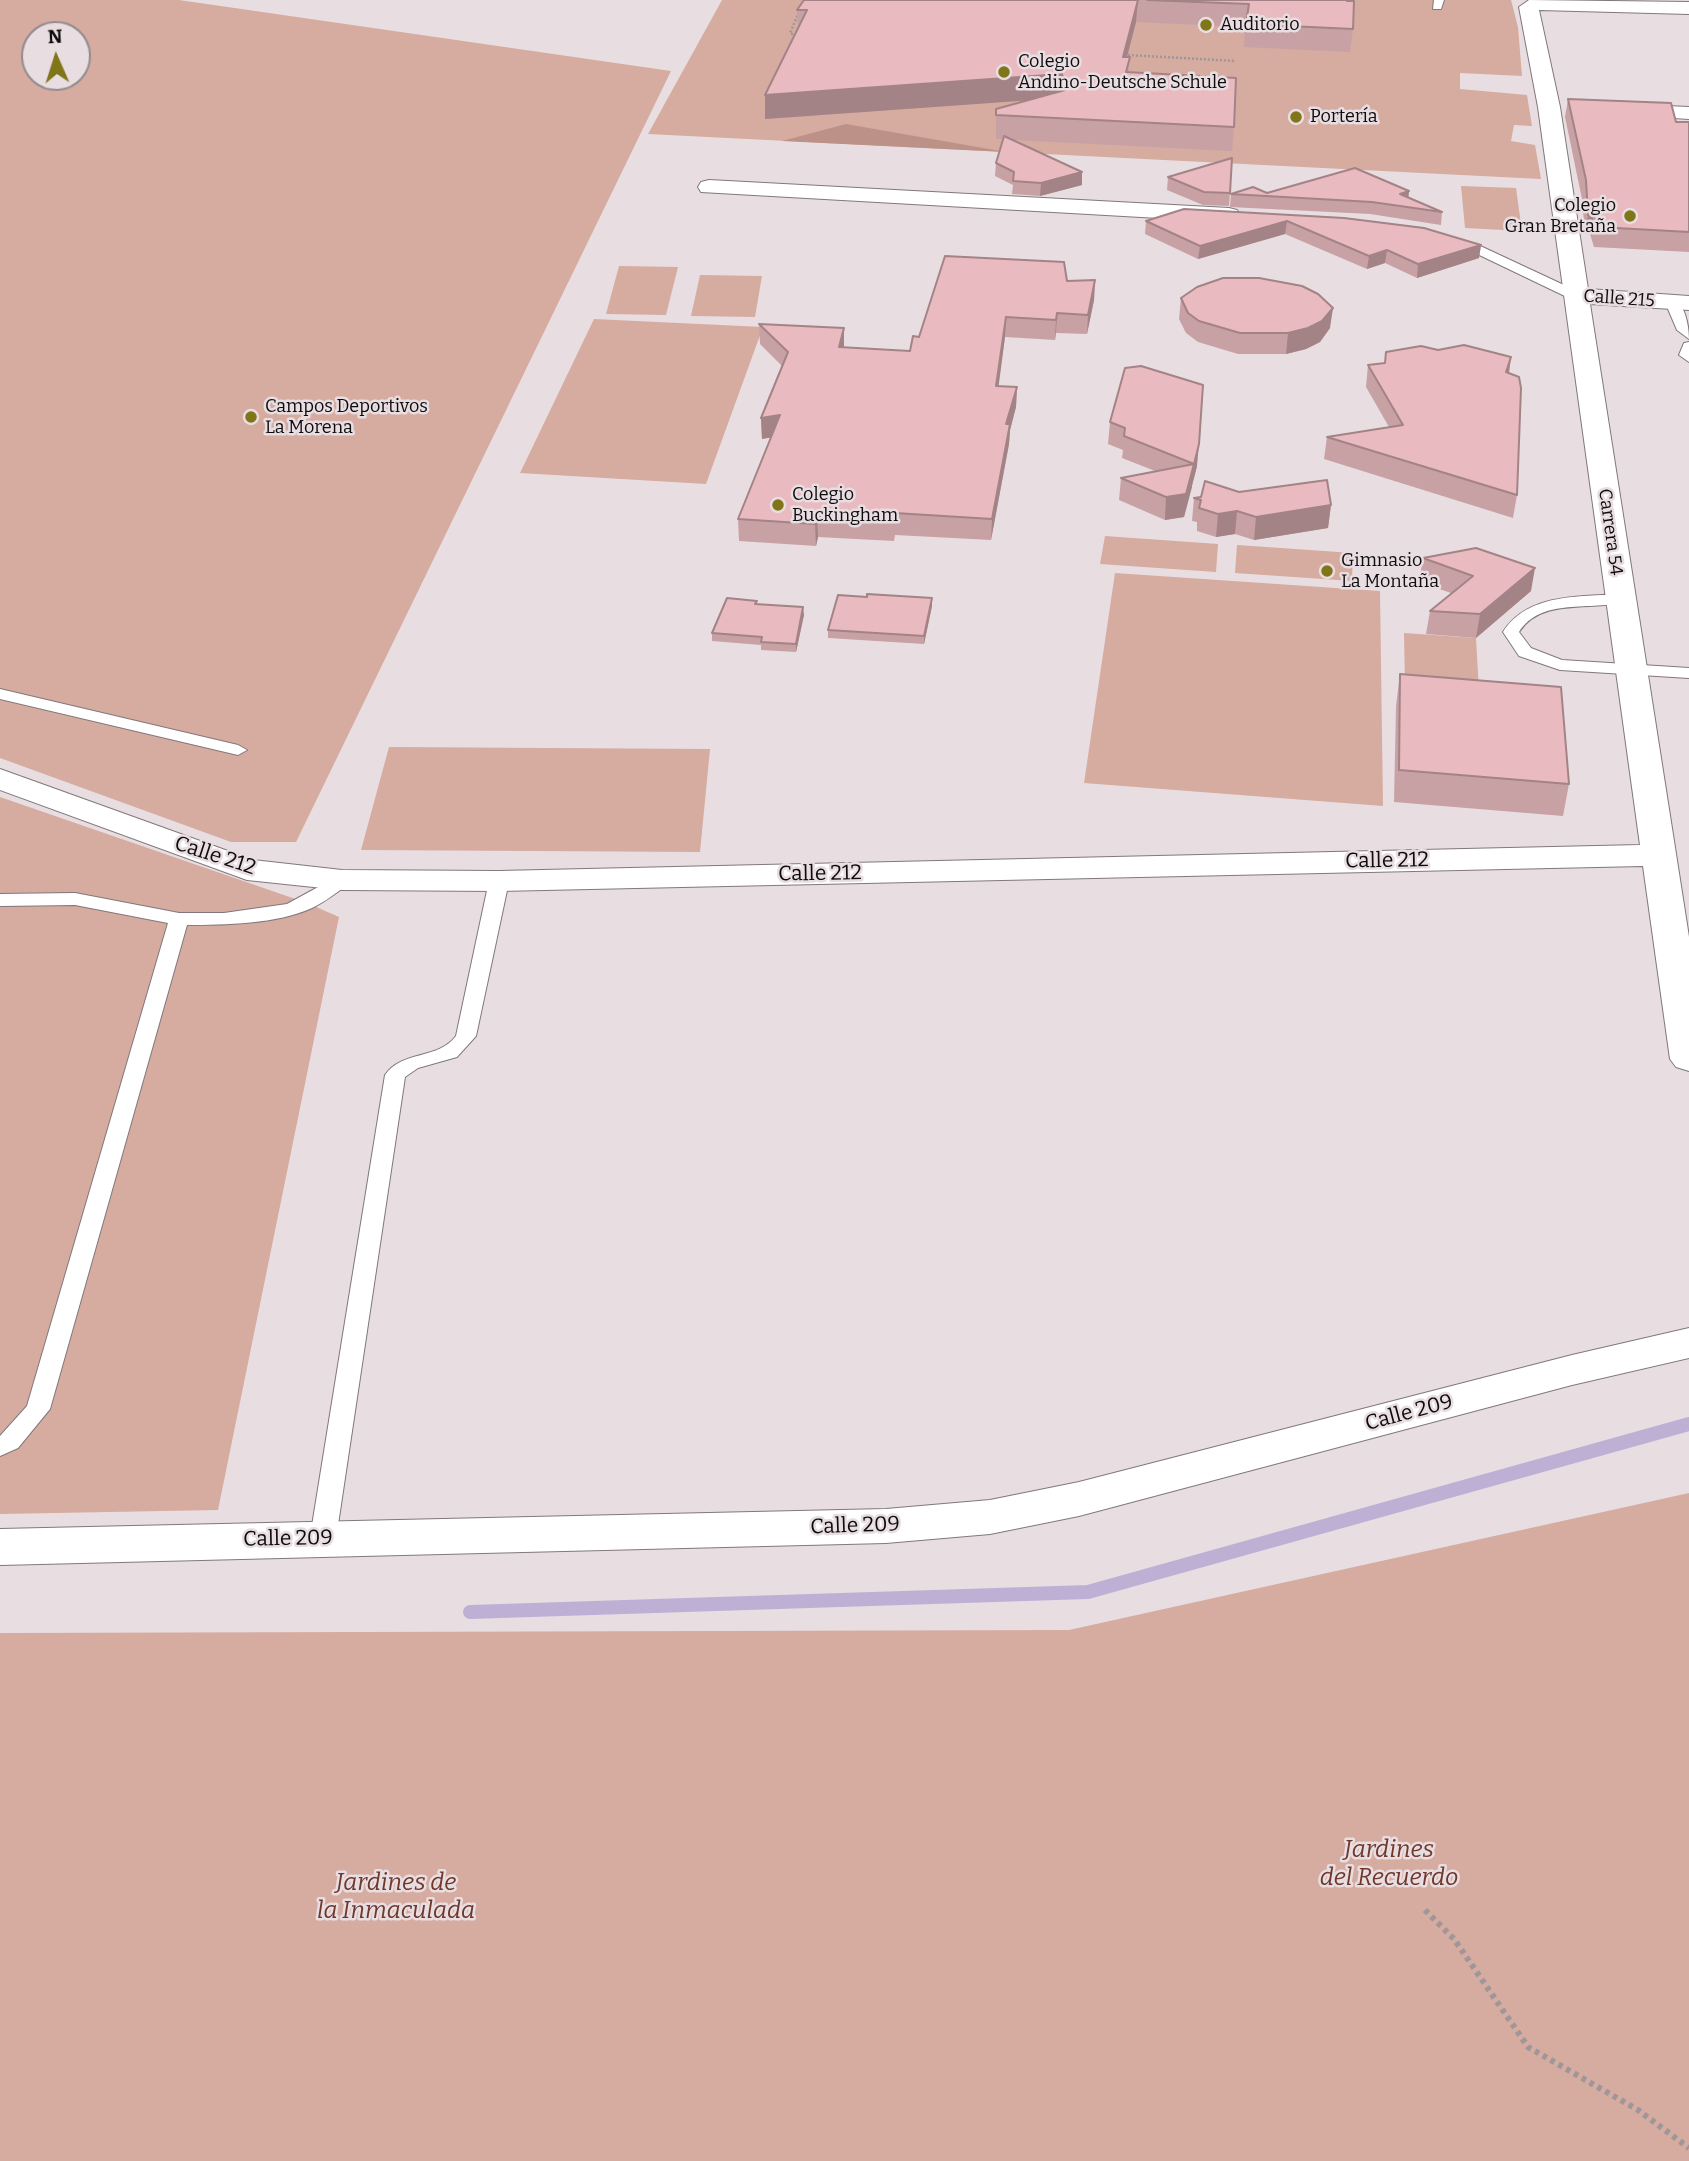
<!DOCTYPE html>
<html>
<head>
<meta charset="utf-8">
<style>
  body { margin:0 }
  #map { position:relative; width:1689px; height:2161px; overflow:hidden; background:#e8dee2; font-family:Bitter,serif }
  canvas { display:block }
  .north { position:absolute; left:21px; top:21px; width:70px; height:70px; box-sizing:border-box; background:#e8dee2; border:2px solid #918a8c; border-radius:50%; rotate:357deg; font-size:19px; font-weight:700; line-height:28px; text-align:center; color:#0e0b0c }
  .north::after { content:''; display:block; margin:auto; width:24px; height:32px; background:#807518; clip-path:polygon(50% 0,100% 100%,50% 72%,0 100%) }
</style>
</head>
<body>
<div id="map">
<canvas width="1689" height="2161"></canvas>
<div class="north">N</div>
</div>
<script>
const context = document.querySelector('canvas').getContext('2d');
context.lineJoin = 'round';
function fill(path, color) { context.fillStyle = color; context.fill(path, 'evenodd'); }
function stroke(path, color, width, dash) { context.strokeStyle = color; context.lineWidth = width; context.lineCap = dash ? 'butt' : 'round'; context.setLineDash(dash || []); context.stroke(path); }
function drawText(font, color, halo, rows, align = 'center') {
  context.font = font + ' Bitter,serif'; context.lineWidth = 5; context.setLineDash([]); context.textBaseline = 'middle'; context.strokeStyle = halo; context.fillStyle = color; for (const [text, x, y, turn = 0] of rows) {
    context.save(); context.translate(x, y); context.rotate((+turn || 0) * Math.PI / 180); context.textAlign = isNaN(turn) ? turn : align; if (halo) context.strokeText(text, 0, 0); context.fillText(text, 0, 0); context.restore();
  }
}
fill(new Path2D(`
  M 0,0 L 179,0 L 671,71 L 296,842 L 231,842 L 0,758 ZM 35,35 L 77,35 L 77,77 L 35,77 Z
  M 722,0 L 1511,0 L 1518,27 L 1522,76 L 1460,73 L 1460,89 L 1527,95 L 1532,126 L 1514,125 L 1511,141 L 1535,145 L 1541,179 L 648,134 Z
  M 1461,186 L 1516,188 L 1522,231 L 1465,228 Z
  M 619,266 L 678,267 L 666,315 L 606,314 Z
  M 700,275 L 762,276 L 755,317 L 691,316 Z
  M 594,319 L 763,327 L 706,484 L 520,473 Z
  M 1105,536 L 1218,544 L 1216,572 L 1100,564 Z
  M 1237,545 L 1353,553 L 1352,581 L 1235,573 Z
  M 1115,573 L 1380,591 L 1383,806 L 1084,783 Z
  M 1404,633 L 1476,638 L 1479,691 L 1405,686 Z
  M 389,747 L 710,749 L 700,852 L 361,850 Z
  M 0,797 L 307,903 L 339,917 L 218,1510 L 0,1514 Z
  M 1689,1493 L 1689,2161 L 0,2161 L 0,1633 L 1069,1630 Z`), '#d6aba0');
fill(new Path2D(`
  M 846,124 L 1006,152 L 782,141 Z`), '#bc9187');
stroke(new Path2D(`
  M 470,1612 L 1088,1592 L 1689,1424`), '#beb0d5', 14);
const service = new Path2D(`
  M 1434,0 L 1444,0 L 1441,9 L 1433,9 Z
  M 1476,244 L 1581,293 L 1583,296 L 1581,299 L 1571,299 L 1471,251 L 1471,245 Z
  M 1672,298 C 1685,303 1689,326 1689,339 L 1677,330 L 1665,302 Z
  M 1689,342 L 1689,362 L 1679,355 L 1684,343 Z
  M 1620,594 L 1626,596 L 1628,599 L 1626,602 C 1592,611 1541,597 1519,632 L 1531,648 L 1562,660 L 1689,668 L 1689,678 L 1560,670 L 1519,656 L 1503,632 C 1528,593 1579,597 1620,594 Z
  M 0,689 L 238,745 L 247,750 L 238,755 L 0,699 Z
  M 342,874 L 352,880 L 349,884 C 337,892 325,902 312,908 C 277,924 225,925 187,925 L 50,1409 L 18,1448 L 0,1456 L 0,1436 L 27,1406 L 168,923 L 75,905 L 0,906 L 0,894 L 75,893 L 179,913 L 224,913 L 287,904 Z
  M 499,875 L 509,881 L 476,1036 L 457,1057 L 418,1068 L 405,1077 L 336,1538 L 332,1545 L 323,1547 L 314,1545 L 310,1538 L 385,1075 C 402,1050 438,1060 456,1036 L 489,881 Z`);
const minor = new Path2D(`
  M 1529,0 L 1689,2 L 1689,14 L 1539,10 L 1560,107 L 1588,289 L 1689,296 L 1689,310 L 1590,304 L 1689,937 L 1689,1071 L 1676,1067 L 1670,1059 L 1643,866 L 499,891 L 342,890 L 247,880 L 0,790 L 0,769 L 253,860 L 342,870 L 499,871 L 1640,845 L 1538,107 L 1519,7 Z
  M 1621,104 L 1689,107 L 1689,119 L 1614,114 L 1610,110 L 1614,106 Z
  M 709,180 L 1229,208 L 1237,210 L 1241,215 L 1237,220 L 1229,222 L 701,192 L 698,187 L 701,182 Z
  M 1689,1328 L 1689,1358 L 1572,1385 L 1079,1516 L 990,1534 L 886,1543 L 0,1565 L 0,1529 L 886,1509 L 990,1500 L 1079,1482 L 1572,1355 Z`);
stroke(service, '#80787b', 2);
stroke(minor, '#80787b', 2);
stroke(new Path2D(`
  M 799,12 L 790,33 L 799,37
  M 1128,55 L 1236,61`), '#9e9699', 2.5, [2, 2]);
stroke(new Path2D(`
  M 1425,1910 L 1454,1939 L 1528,2047 L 1638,2110 L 1689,2148`), '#9e9699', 6, [4.5, 4.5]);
fill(service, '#fff');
fill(minor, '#fff');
fill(new Path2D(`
  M 804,0 L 1347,0 L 1353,29 L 1350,52 L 1244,47 L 1245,27 L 1136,22 L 1127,57 L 1129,72 L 1234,127 L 1232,151 L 1013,140 L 1082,172 L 1082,185 L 1040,196 L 1012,194 L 1013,185 L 995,176 L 996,163 L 1003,139 L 996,139 L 996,109 L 1030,100 L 765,119 L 798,30 L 797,10 Z
  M 1568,99 L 1676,122 L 1689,122 L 1689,252 L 1594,247 L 1590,234 L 1585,234 L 1582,199 L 1565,117 Z
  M 1168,177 L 1230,193 L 1229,206 L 1203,205 L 1167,190 Z
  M 1267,193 L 1409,198 L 1442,212 L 1441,225 L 1370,214 L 1230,207 L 1231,194 Z
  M 1184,209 L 1481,245 L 1479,258 L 1417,278 L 1385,263 L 1367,269 L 1285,234 L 1198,259 L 1145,234 L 1146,221 Z
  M 1095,280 L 1094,300 L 1087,334 L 1056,333 L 1055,340 L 1005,337 L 998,386 L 1017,387 L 1016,407 L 1010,430 L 1009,444 L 991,540 L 895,535 L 894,541 L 818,537 L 816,546 L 739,541 L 738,519 L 771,437 L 762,439 L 761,418 L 782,366 L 760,344 L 759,324 L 844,347 L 910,351 L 919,337 L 1067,281 Z
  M 1181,298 L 1330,328 L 1320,342 L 1306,349 L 1286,354 L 1238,354 L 1198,342 L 1186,333 L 1179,319 Z
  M 1438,350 L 1511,357 L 1509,373 L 1517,495 L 1513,518 L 1324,459 L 1327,437 L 1389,427 L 1366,387 L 1368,365 L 1385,364 Z
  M 1125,368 L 1197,466 L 1184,517 L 1165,520 L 1119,500 L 1121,478 L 1155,471 L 1122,458 L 1123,450 L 1108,444 L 1110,422 Z
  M 1239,492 L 1331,505 L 1328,528 L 1254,540 L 1235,534 L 1216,537 L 1197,531 L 1197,522 L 1192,521 L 1194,498 Z
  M 1423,558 L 1531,591 L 1476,638 L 1426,634 L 1430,611 L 1451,593 L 1419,582 Z
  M 932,598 L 932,606 L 924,644 L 828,638 L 828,630 Z
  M 757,604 L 804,615 L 796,652 L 761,650 L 761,645 L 712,641 L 712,633 Z
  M 1400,674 L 1569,784 L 1563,816 L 1394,802 L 1396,706 Z`), '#c8a1a5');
fill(new Path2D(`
  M 1138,0 L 1136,22 L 1121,80 L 1123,57 Z
  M 1062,74 L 1061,98 L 765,119 L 765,95 Z
  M 1082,172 L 1082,185 L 1040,196 L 1041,183 Z
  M 1409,191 L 1408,204 L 1398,206 L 1400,194 Z
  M 1594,214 L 1590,234 L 1585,234 L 1588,215 Z
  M 1287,221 L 1285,234 L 1198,259 L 1200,246 Z
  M 1481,245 L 1479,258 L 1417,278 L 1418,264 Z
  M 1387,250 L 1385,263 L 1367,269 L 1369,256 Z
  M 1095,280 L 1094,300 L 1087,334 L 1088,315 Z
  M 1333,308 L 1330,328 L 1320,342 L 1306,349 L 1286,354 L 1288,333 Z
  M 1057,313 L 1056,333 L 1055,340 L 1056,320 Z
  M 1006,317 L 1005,337 L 996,406 L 996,386 Z
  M 844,328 L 844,348 L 839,347 Z
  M 1511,357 L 1508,379 L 1506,372 Z
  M 1017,387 L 1016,407 L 1010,430 L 1009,444 L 991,540 L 992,519 L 1006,424 Z
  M 780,415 L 780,436 L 762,439 L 761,418 Z
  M 1199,444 L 1197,466 L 1192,486 L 1194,464 Z
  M 1194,464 L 1192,487 L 1184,517 L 1165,520 L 1166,497 Z
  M 1331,505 L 1328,528 L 1254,540 L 1256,517 Z
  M 1237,511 L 1235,534 L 1216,537 L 1218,514 Z
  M 817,516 L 818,537 L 816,546 L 815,524 Z
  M 1535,568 L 1531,591 L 1476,638 L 1480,614 Z
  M 932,598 L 932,606 L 924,644 L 924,636 Z
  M 803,607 L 804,615 L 796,652 L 796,644 Z`), '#a38386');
const building = new Path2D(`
  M 804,0 L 1138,0 L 1123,57 L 1130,57 L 1126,72 L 1236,78 L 1234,127 L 996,115 L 996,109 L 1065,90 L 1062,74 L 765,95 L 807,10 L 797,10 Z
  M 1147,0 L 1347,0 L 1347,1 L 1354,1 L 1353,29 L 1246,24 L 1249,4 Z
  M 1568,99 L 1671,103 L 1676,122 L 1689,122 L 1689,232 L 1598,227 L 1594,214 L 1588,215 L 1586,180 Z
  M 1004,136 L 1082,172 L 1041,183 L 1013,181 L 1014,172 L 996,163 Z
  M 1232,158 L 1230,193 L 1204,192 L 1168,177 Z
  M 1355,168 L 1409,191 L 1400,194 L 1442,212 L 1372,202 L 1231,194 L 1253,187 L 1267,193 Z
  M 1184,209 L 1344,218 L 1424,228 L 1481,245 L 1418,264 L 1387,250 L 1369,256 L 1287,221 L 1200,246 L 1146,221 Z
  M 945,256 L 1064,262 L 1067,281 L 1095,280 L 1088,315 L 1057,313 L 1056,320 L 1006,317 L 996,386 L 1017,387 L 1006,424 L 1010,424 L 992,519 L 895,513 L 894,520 L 817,516 L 815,524 L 738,519 L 780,415 L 761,418 L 788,352 L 759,324 L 844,328 L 839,347 L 910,351 L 913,336 L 919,337 Z
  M 1223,278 L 1259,278 L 1302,286 L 1318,294 L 1333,308 L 1322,321 L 1308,328 L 1288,333 L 1240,333 L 1199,321 L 1188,313 L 1181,298 L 1197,287 Z
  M 1464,345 L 1511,357 L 1506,372 L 1519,377 L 1521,388 L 1517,495 L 1327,437 L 1403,425 L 1368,365 L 1385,363 L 1386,352 L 1421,346 L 1438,350 Z
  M 1141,366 L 1203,385 L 1199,444 L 1194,464 L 1124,436 L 1125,428 L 1110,422 L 1125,368 Z
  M 1194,464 L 1186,494 L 1166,497 L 1121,478 Z
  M 1327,480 L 1331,505 L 1256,517 L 1237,511 L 1218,514 L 1199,508 L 1201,500 L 1194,498 L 1201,497 L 1205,481 L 1239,492 Z
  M 1476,548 L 1535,568 L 1480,614 L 1430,611 L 1473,576 L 1423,558 Z
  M 867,594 L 932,598 L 924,636 L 828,630 L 838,595 L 867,597 Z
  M 727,598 L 757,601 L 755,604 L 803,607 L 796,644 L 761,642 L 762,637 L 712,633 Z
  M 1400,674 L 1561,687 L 1569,784 L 1399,770 Z`);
fill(building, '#e9bbc0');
stroke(building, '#a38386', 2);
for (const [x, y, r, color] of [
  [1206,25,7,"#807518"],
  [1004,72,7,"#807518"],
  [1296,117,7,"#807518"],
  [1630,216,7,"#807518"],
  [251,417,7,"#807518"],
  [778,505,7,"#807518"],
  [1327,571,7,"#807518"]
]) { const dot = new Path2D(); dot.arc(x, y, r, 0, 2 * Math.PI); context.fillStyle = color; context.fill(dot); stroke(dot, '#e8dee2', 2.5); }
drawText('18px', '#0e0b0c', '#e8dee2', [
  ["Auditorio",1220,25],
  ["Colegio",1018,62],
  ["Andino-Deutsche Schule",1018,83],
  ["Portería",1310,117],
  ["Colegio",1616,206,"right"],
  ["Gran Bretaña",1616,227,"right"],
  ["Campos Deportivos",265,407],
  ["La Morena",265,428],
  ["Colegio",792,495],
  ["Buckingham",792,516],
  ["Gimnasio",1341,561],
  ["La Montaña",1341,582]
], 'left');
drawText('18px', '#0e0b0c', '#e8dee2', [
  ["Calle 215",1619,299,4],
  ["Carrera 54",1610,532,82]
]);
drawText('21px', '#0e0b0c', '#e8dee2', [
  ["Calle 212",215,856,18],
  ["Calle 212",1387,861,-1],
  ["Calle 212",820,874,-1],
  ["Calle 209",1409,1413,-15],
  ["Calle 209",855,1526,-2],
  ["Calle 209",288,1539,-1]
]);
drawText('italic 24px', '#70372b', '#e8dee2', [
  ["Jardines",1389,1850],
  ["del Recuerdo",1389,1878],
  ["Jardines de",396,1883],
  ["la Inmaculada",396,1911]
]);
</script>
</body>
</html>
